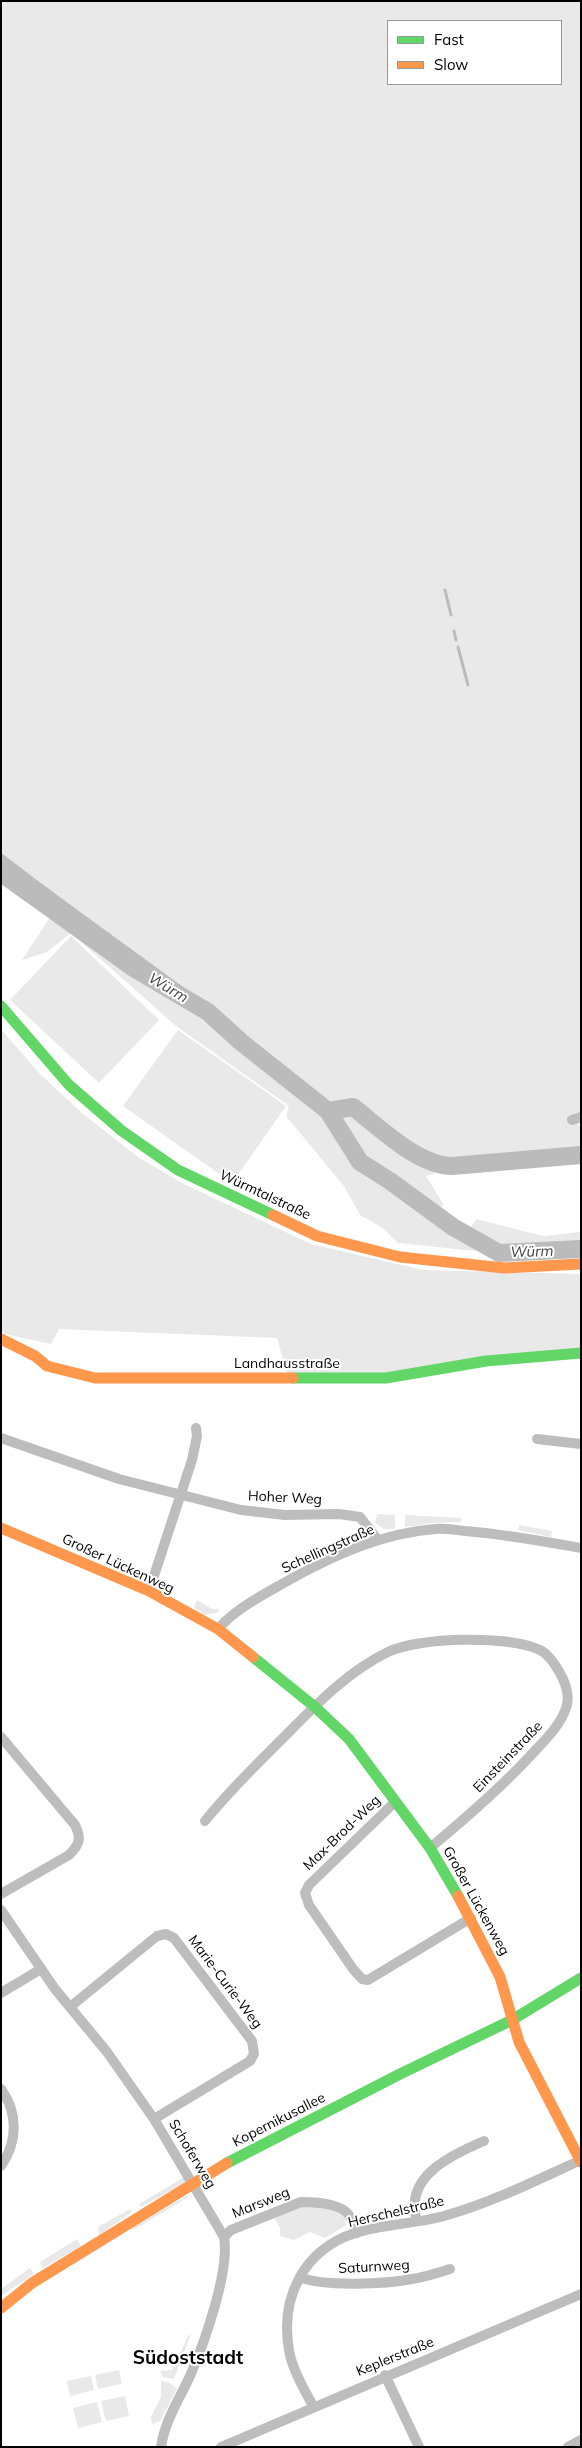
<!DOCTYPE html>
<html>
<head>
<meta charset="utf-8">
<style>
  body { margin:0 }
  #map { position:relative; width:582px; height:2448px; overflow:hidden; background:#fff; font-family:Mulish,sans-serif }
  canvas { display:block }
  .frame { position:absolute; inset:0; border:2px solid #000; pointer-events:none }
  .legend { position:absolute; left:387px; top:20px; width:175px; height:65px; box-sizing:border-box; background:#fff; border:1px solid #999; margin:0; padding:6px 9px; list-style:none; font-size:15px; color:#000 }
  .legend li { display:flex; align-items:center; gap:10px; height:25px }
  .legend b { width:25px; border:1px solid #999 }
</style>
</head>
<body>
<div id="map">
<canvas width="582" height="2448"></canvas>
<div class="frame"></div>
<ul class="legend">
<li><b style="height:6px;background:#63d668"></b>Fast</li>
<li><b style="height:6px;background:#ff974d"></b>Slow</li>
</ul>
</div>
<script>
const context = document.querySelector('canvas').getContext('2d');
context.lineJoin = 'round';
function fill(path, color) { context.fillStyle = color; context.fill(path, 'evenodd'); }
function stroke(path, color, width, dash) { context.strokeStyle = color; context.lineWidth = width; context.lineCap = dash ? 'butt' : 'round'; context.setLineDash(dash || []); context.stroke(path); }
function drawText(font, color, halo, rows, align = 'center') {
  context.font = font + ' Mulish,sans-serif'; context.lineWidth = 4; context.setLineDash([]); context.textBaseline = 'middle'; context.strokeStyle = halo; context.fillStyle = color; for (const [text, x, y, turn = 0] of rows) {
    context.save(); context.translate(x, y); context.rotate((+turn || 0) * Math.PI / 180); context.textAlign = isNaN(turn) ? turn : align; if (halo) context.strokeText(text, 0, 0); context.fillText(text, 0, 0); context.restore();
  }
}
fill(new Path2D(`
  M 1,1 L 581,1 L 581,1114 L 574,1117 L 581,1129 L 581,1160 L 447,1170 L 426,1176 L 443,1204 L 437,1219 L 474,1245 L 475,1251 L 398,1243 L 383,1228 L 360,1215 L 344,1186 L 286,1116 L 289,1106 L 176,1026 L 71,933 L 47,952 L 22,960 L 53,913 L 1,877 ZM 388,21 L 561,21 L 561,84 L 388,84 Z
  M 71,936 L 159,1020 L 99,1083 L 10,1000 Z
  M 1,1029 L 39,1073 L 82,1113 L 138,1157 L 184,1184 L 311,1244 L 423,1270 L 581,1274 L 581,1348 L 382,1375 L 287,1373 L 277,1338 L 59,1329 L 51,1344 L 5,1334 L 1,1330 Z
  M 178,1030 L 286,1106 L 232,1183 L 123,1106 Z
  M 476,1219 L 543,1236 L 581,1232 L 581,1246 L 518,1250 L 496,1247 L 468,1232 Z
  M 377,1514 L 395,1515 L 395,1529 L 384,1529 L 375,1523 Z
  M 405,1515 L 461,1518 L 461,1522 L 432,1523 L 405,1527 Z
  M 519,1525 L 552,1531 L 551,1537 L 518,1530 Z
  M 358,1540 L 360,1542 L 301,1567 L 300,1564 L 323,1552 Z
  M 197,1600 L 212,1609 L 219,1609 L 219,1612 L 205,1615 L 194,1608 Z
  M 184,2177 L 187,2182 L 141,2207 L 139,2204 Z
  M 188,2195 L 189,2197 L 133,2230 L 132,2228 Z
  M 303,2206 L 328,2208 L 344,2216 L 346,2225 L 325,2238 L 310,2232 L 294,2240 L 280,2236 L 280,2228 L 274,2217 Z
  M 130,2209 L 132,2212 L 99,2235 L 98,2227 Z
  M 77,2239 L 81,2246 L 43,2268 L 40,2262 Z
  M 30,2268 L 34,2274 L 1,2296 L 1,2289 Z
  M 191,2334 L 174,2379 L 163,2377 L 160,2371 L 172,2370 L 188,2336 Z
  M 119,2370 L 122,2384 L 98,2389 L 95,2375 Z
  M 91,2376 L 94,2390 L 70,2396 L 67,2381 Z
  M 161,2381 L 170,2383 L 177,2389 L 160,2421 L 152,2424 L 151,2417 L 161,2397 Z
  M 125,2396 L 129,2416 L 106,2421 L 101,2401 Z
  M 97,2402 L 102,2422 L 78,2428 L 73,2408 Z`), '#e9e9e9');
stroke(new Path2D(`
  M 445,590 L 451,615
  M 454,631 L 456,640
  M 458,647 L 468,685`), '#bbb', 3);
stroke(new Path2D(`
  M 1,859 C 69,912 140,960 208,1012`), '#bbb', 10);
stroke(new Path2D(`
  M 1,873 L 132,967 L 208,1012 L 241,1042 L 328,1111 L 360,1162 L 390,1181 L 453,1227 L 499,1253 L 581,1249
  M 328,1111 L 353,1107 C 379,1127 418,1166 452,1166 L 581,1155`), '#bbb', 18);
stroke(new Path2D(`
  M 572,1120 L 581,1117
  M 1,1438 L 119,1479 L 241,1510 L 285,1515 L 339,1514 L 360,1517 L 378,1540
  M 537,1439 L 581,1444
  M 149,1591 L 192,1460 L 197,1436 L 196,1428
  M 218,1629 C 236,1608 265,1594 289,1580 C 334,1555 383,1533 435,1529 C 444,1528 455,1530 465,1531 C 504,1534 542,1541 581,1548
  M 1,1737 L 75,1825 C 82,1839 79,1845 69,1855 L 1,1894
  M 395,1802 L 309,1885 L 305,1893 L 309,1905 L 353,1969 L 362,1979 L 368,1980 L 471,1918
  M 205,1821 C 228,1792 254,1767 280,1741 C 312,1709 346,1672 388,1652 C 419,1637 508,1635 540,1650 C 550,1655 558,1669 563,1679 C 567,1688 570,1698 566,1708 C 560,1726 545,1740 533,1753 C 501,1788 466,1818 430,1848
  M 1,1910 L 55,1989 L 107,2052 L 154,2119 L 224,2237 C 230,2271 204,2344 190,2376 C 179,2400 165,2420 161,2447
  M 1,1993 L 41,1969
  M 70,2007 L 157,1936 L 166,1934 L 174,1938 L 252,2041 L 254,2054 L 250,2061 L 154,2119
  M 1,2089 C 18,2113 18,2141 1,2166
  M 417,2221 C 403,2177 451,2155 484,2141
  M 224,2237 L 231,2230 L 301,2202 C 315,2202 339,2203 348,2214 C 352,2218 354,2227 357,2233
  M 300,2277 C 322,2287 387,2284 412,2279 C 425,2277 437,2273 450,2269
  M 385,2375 L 419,2447
  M 313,2406 C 304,2389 292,2369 289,2350 C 280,2298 303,2250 355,2233 C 383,2224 415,2224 444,2216 C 491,2203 537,2180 581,2160
  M 221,2447 L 581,2294
  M 568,2447 L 581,2440`), '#bdbdbd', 10);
stroke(new Path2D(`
  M 1,1006 L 69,1085 L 122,1131 L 178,1170 L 273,1215
  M 293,1378 L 386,1378 L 486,1361 L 581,1353
  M 253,1657 L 315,1707 L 349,1739 L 430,1848 L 458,1896
  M 227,2163 L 400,2074 L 512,2020 L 581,1978`), '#63d668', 11);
stroke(new Path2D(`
  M 273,1215 L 317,1236 L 400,1257 L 504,1268 L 581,1264
  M 1,1339 L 35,1356 L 47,1366 L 95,1378 L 293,1378
  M 1,1528 L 149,1591 L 218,1629 L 253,1657
  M 458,1896 L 500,1977 L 519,2042 L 581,2162
  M 1,2308 L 32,2283 L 227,2163`), '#ff974d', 11);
drawText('14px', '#000', '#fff', [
  ["Würmtalstraße",265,1195,25],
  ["Landhausstraße",287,1364],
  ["Hoher Weg",285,1498,3],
  ["Schellingstraße",328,1549,-24],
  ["Großer Lückenweg",118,1564,25],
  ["Einsteinstraße",508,1757,-46],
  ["Max-Brod-Weg",342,1833,-44],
  ["Großer Lückenweg",476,1901,61],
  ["Marie-Curie-Weg",225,1982,53],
  ["Kopernikusallee",279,2120,-27],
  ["Schoferweg",192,2154,59],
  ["Marsweg",261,2203,-22],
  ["Herschelstraße",396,2212,-13],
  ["Saturnweg",374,2267,-3],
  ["Keplerstraße",395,2357,-22]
]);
drawText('italic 15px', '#3f3f3f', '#fff', [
  ["Würm",168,988,31],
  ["Würm",532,1252,-2]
]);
drawText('bold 19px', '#000', '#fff', [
  ["Südoststadt",188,2358]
]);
</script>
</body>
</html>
